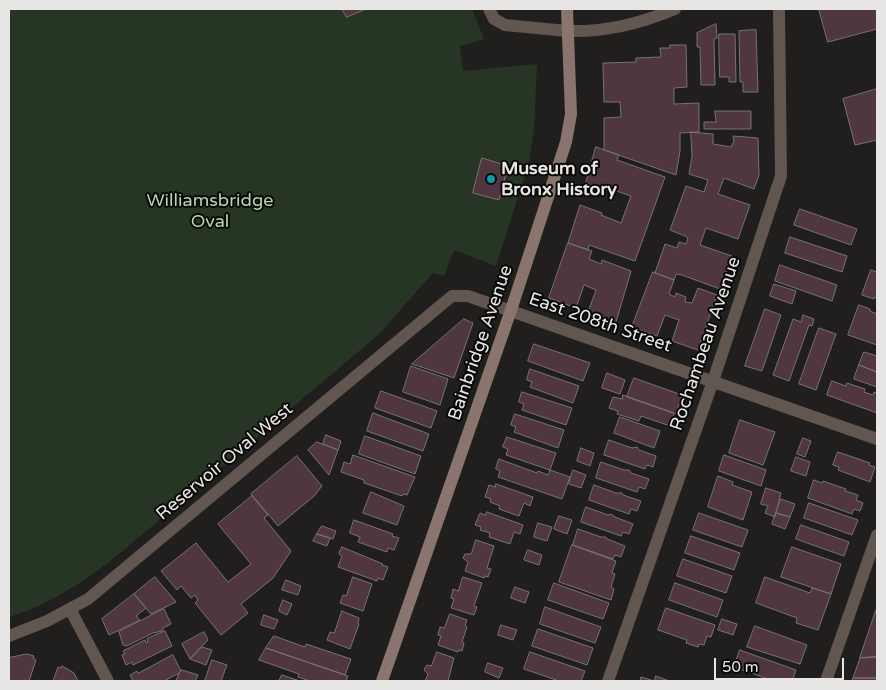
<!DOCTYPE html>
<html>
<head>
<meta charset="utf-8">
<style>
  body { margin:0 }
  #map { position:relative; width:886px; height:690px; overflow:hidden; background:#201f1d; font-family:"Varela Round",sans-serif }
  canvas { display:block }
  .frame { position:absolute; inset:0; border:10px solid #e7e6e5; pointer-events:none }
  .scale { position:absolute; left:714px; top:658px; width:130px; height:22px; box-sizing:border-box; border:2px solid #e7e6e5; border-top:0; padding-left:6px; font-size:15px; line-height:18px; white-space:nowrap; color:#e7e6e5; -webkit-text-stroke:4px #090908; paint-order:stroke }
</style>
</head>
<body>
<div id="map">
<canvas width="886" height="690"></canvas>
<div class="frame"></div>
<div class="scale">50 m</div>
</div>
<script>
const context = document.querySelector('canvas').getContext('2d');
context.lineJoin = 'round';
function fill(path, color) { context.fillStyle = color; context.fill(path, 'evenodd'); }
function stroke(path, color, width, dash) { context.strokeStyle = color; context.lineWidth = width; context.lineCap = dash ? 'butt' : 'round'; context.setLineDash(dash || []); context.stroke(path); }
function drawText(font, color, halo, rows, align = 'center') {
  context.font = font + ' "Varela Round",sans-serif'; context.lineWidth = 4; context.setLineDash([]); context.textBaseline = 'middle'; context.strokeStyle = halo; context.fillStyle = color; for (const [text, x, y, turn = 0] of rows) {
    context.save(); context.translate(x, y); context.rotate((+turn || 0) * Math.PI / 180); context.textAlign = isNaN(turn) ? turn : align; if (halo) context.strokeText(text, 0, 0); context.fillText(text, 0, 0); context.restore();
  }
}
fill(new Path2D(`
  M 9,9 L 472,9 L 484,39 L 460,46 L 463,71 L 537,64 L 534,130 L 529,162 L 496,266 L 454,250 L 444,276 L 433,273 L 378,335 L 119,554 C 86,580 50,605 9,617 Z`), '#273624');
const building = new Path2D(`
  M 342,9 L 366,9 L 347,17 Z
  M 819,9 L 877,9 L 877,29 L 828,42 Z
  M 716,24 L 717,38 L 714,39 L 715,85 L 701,85 L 700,47 L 697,47 L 697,33 Z
  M 756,30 L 758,92 L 743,92 L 743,82 L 740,82 L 739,31 Z
  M 719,34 L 735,34 L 736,82 L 729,82 L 729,77 L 720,77 Z
  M 670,45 L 686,45 L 687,87 L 674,88 L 674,104 L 699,103 L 699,132 L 680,133 L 680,151 L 676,175 L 604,150 L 604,118 L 621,117 L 620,102 L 604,102 L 603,63 L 636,62 L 636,58 L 661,57 L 660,48 L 670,48 Z
  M 877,89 L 877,140 L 855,145 L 843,99 Z
  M 715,111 L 751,111 L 751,129 L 704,129 L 704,122 L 716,122 Z
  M 691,132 L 713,134 L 713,144 L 731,147 L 734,141 L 733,136 L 758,138 L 759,175 L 754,189 L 724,178 L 718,194 L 750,205 L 738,239 L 706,228 L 700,245 L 732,256 L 720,289 L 682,275 L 676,274 L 674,280 L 655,273 L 665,244 L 677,248 L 679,242 L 686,244 L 688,238 L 685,236 L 670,230 L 686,186 L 704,192 L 708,180 L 689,174 L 692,156 Z
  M 596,147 L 619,155 L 617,160 L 665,177 L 635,261 L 589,245 L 588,250 L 568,243 L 580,205 L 602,213 L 601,215 L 621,223 L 631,196 L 608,188 L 607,190 L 586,183 Z
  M 482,158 L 508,166 L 499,200 L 473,193 Z
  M 800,209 L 857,229 L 851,245 L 794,225 Z
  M 790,237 L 847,256 L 842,272 L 785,253 Z
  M 568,243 L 592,251 L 589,259 L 601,264 L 602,260 L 631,271 L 616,322 L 588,312 L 596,290 L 584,285 L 576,308 L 549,298 Z
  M 780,265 L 837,285 L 832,301 L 775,281 Z
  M 871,270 L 877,272 L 877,298 L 874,297 L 874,299 L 862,295 Z
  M 653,272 L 674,280 L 669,294 L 675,297 L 676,293 L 686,297 L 685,302 L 692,303 L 698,288 L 717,295 L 698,350 L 672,341 L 679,320 L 665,315 L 657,336 L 632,327 Z
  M 774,284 L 796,291 L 792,304 L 770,296 Z
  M 859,305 L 870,309 L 870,311 L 877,314 L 877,345 L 848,335 Z
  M 765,309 L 781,315 L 762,371 L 745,366 Z
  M 803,315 L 814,319 L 812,326 L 809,325 L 789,381 L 773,375 L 793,319 L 801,322 Z
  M 464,319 L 473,323 L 454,378 L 412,364 Z
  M 819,328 L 836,334 L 816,390 L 799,384 Z
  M 534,344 L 590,363 L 583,381 L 528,361 Z
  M 864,352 L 877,356 L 877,372 L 859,365 Z
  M 859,365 L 877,372 L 877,387 L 854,379 Z
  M 411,366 L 448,379 L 440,405 L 403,392 Z
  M 530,369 L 579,386 L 573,403 L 530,387 L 532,382 L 527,380 Z
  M 607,373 L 625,380 L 620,394 L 602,388 Z
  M 634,378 L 682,395 L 676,414 L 627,397 Z
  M 832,381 L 846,386 L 847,383 L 865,389 L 864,392 L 873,395 L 874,392 L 877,393 L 877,413 L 827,395 Z
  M 381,391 L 437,411 L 431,428 L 375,408 Z
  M 522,392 L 572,408 L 566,425 L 522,410 L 524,404 L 519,402 Z
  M 623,395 L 674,413 L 670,426 L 641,416 L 639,421 L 617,414 L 618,411 L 609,408 L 613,397 L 622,399 Z
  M 373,413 L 429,434 L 423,451 L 367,431 Z
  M 515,414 L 564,430 L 558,448 L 514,432 L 516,427 L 511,425 Z
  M 620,417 L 660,431 L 654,448 L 614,433 Z
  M 740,420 L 775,432 L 763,465 L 729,453 Z
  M 326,435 L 341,441 L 338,450 L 323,444 Z
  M 365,436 L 421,456 L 415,474 L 359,454 Z
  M 507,437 L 556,453 L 550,470 L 506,455 L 508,449 L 503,447 Z
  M 803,438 L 811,441 L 805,457 L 797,454 Z
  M 609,440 L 632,448 L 637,447 L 639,450 L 656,456 L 653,467 L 647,465 L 645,469 L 604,455 Z
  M 317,442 L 338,450 L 329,475 L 308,450 Z
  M 581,448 L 594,453 L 590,466 L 577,461 Z
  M 838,452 L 870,463 L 869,465 L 875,467 L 870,482 L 838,470 L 839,467 L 833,465 Z
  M 353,455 L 415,477 L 407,495 L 403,494 L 402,496 L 364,483 L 364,480 L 341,472 L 344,462 L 350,464 Z
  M 724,455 L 766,470 L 761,486 L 719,471 Z
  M 297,456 L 322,486 L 314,496 L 278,526 L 251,494 Z
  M 796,457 L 810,462 L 806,476 L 791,471 Z
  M 499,459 L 537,473 L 538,471 L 548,475 L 550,470 L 570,477 L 562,499 L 498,477 L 500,471 L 496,469 Z
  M 601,462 L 624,470 L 629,470 L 631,473 L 649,479 L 645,489 L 639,487 L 637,492 L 596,478 Z
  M 573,470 L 586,475 L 581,488 L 569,484 Z
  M 718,476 L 733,482 L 732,485 L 752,492 L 743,520 L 708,507 Z
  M 814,480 L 822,483 L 823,481 L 846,489 L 845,491 L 858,495 L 856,500 L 863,503 L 860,511 L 854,509 L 852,514 L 808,498 Z
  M 496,484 L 533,497 L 530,506 L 524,503 L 519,516 L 499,509 L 500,506 L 490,502 L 491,499 L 485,497 L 489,485 L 495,487 Z
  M 594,485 L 616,493 L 622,493 L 623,495 L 641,501 L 637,511 L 631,509 L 629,514 L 589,500 Z
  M 766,488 L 781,493 L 775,517 L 765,513 L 768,506 L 761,504 Z
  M 371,492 L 404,506 L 397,525 L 363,513 Z
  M 252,496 L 268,515 L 264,518 L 291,551 L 273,578 L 241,604 L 248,613 L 221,635 L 195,603 L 198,600 L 195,595 L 191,598 L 181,586 L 177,590 L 161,571 L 196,543 L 228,582 L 251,564 L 218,524 Z
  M 781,499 L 795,504 L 790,517 L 776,513 Z
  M 809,503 L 858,520 L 852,535 L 804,518 Z
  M 586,507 L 608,515 L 611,514 L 615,517 L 633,524 L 629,534 L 623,532 L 621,536 L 581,522 Z
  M 487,512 L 523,525 L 520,534 L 514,532 L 510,544 L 489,537 L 490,533 L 480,530 L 481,527 L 475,525 L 480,513 L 485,515 Z
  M 699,513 L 748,530 L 742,547 L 693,530 Z
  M 776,513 L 790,517 L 785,529 L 772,524 Z
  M 559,516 L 572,520 L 567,534 L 554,529 Z
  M 354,520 L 393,534 L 392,536 L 399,538 L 394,550 L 388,548 L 387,552 L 358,542 L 360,537 L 350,533 Z
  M 538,523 L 552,527 L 547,541 L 534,537 Z
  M 801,525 L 849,542 L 844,556 L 796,539 Z
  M 322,526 L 336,531 L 333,539 L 317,534 Z
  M 578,529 L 601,537 L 606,537 L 607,539 L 625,546 L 621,557 L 615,555 L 613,559 L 573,545 Z
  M 317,534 L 330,538 L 327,546 L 313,541 Z
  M 691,536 L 740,553 L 734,570 L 685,553 Z
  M 476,540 L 494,546 L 487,568 L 491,569 L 488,577 L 485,576 L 484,578 L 465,571 L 468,562 L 463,558 L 465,554 L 471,554 Z
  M 572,545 L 616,561 L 612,573 L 615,574 L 611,587 L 614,589 L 611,600 L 559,582 Z
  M 342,547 L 383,564 L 382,565 L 388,567 L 383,580 L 378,578 L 377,581 L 338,567 L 342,556 L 339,554 Z
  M 792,547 L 841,564 L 831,594 L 781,577 Z
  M 528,550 L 542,555 L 539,565 L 524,560 Z
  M 683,559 L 732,576 L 726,593 L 677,576 Z
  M 155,577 L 176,602 L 151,614 L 134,594 Z
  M 353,577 L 372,584 L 363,611 L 340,603 L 343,595 L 346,596 Z
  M 463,577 L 482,583 L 474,606 L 477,607 L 474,615 L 451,608 L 454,599 L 451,598 L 453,589 L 458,591 Z
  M 765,577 L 810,593 L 812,588 L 831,594 L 818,630 L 796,623 L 797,618 L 756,603 Z
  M 286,580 L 301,586 L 298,595 L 282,590 Z
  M 554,583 L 609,603 L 603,619 L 548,600 Z
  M 675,583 L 723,600 L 717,617 L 669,600 Z
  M 515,587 L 529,592 L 525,603 L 511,598 Z
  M 134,594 L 146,608 L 136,616 L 140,620 L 109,635 L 102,619 Z
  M 283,600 L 292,604 L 287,615 L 279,611 Z
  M 545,607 L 601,627 L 595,643 L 540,624 Z
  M 877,607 L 877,657 L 860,658 Z
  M 666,608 L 715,625 L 711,637 L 707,636 L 704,645 L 699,644 L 698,647 L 686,643 L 687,640 L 658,630 Z
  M 164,609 L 171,624 L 163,628 L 162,631 L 153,633 L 127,646 L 123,645 L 119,632 Z
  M 342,611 L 359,618 L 358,623 L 359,624 L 350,649 L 327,640 L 330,632 L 334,633 Z
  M 450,614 L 467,620 L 465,626 L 467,627 L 462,642 L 464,643 L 462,651 L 459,650 L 458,652 L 438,645 L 441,636 L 438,635 L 440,627 L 444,628 Z
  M 264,615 L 278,620 L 274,629 L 261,625 Z
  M 722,619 L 737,624 L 733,635 L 718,630 Z
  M 501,625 L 517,630 L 513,640 L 498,635 Z
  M 755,626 L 807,645 L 800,664 L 747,647 Z
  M 538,629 L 593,648 L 587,665 L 532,646 Z
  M 165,631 L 172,646 L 133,665 L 132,662 L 126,665 L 122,655 L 125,654 L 123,651 L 145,640 L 146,643 L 148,642 L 147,639 Z
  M 204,632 L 208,640 L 190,659 L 182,644 Z
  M 274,636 L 305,647 L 306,644 L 351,659 L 345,675 L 266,648 Z
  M 202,647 L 212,650 L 206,665 L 190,659 Z
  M 266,648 L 348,676 L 346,681 L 310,681 L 298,677 L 299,674 L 259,660 Z
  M 740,650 L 796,670 L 792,681 L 774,681 L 734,667 Z
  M 437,652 L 454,658 L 448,681 L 450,681 L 425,681 L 428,674 L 424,670 L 426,666 L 428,665 L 431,666 Z
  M 530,652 L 585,671 L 581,681 L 559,681 L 524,669 Z
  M 27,654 L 34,656 L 33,658 L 36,660 L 29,681 L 9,681 L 9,658 Z
  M 173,655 L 181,671 L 179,673 L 164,681 L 133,681 L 130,675 L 137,671 L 138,673 Z
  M 877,657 L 877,678 L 853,678 L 860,658 Z
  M 212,660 L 227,665 L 221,681 L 205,681 Z
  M 488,663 L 503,668 L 499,678 L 485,672 Z
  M 62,666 L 74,673 L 78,681 L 53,681 L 58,667 L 60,668 Z
  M 182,670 L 198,675 L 195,681 L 176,681 L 179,673 Z
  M 282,675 L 300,681 L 279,681 Z
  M 656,676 L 669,681 L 640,681 L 641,677 L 654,681 Z
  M 853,678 L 877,678 L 877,681 L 853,681 Z`);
fill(building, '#4f3641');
stroke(building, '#767374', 1);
stroke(new Path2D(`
  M 489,9 L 494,19 L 505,25 L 567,31
  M 70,609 L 108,681
  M 9,636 L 47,621 L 88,599 L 452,296 L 468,296 L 877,439
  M 608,681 L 713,381 L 781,176 L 779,9
  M 826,681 L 877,535`), '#625651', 12);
stroke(new Path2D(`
  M 567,31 C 606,32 639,24 675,9`), '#625651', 12);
stroke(new Path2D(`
  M 382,681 L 511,310 L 566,142 L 571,114 L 567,9`), '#89756d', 12);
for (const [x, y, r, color] of [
  [491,179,5,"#0f9aa8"]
]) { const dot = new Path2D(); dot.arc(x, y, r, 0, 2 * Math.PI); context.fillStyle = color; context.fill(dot); stroke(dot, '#090908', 2); }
drawText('bold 18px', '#e7e6e5', '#090908', [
  ["Museum of",501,169],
  ["Bronx History",501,190]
], 'left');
drawText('18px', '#b5d9ae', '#090908', [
  ["Williamsbridge",210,201],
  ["Oval",210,222]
]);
drawText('18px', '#e7e6e5', '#090908', [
  ["East 208th Street",600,323,19],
  ["Bainbridge Avenue",481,343,-71],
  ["Rochambeau Avenue",706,344,-71],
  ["Reservoir Oval West",225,462,-40]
]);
</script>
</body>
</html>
